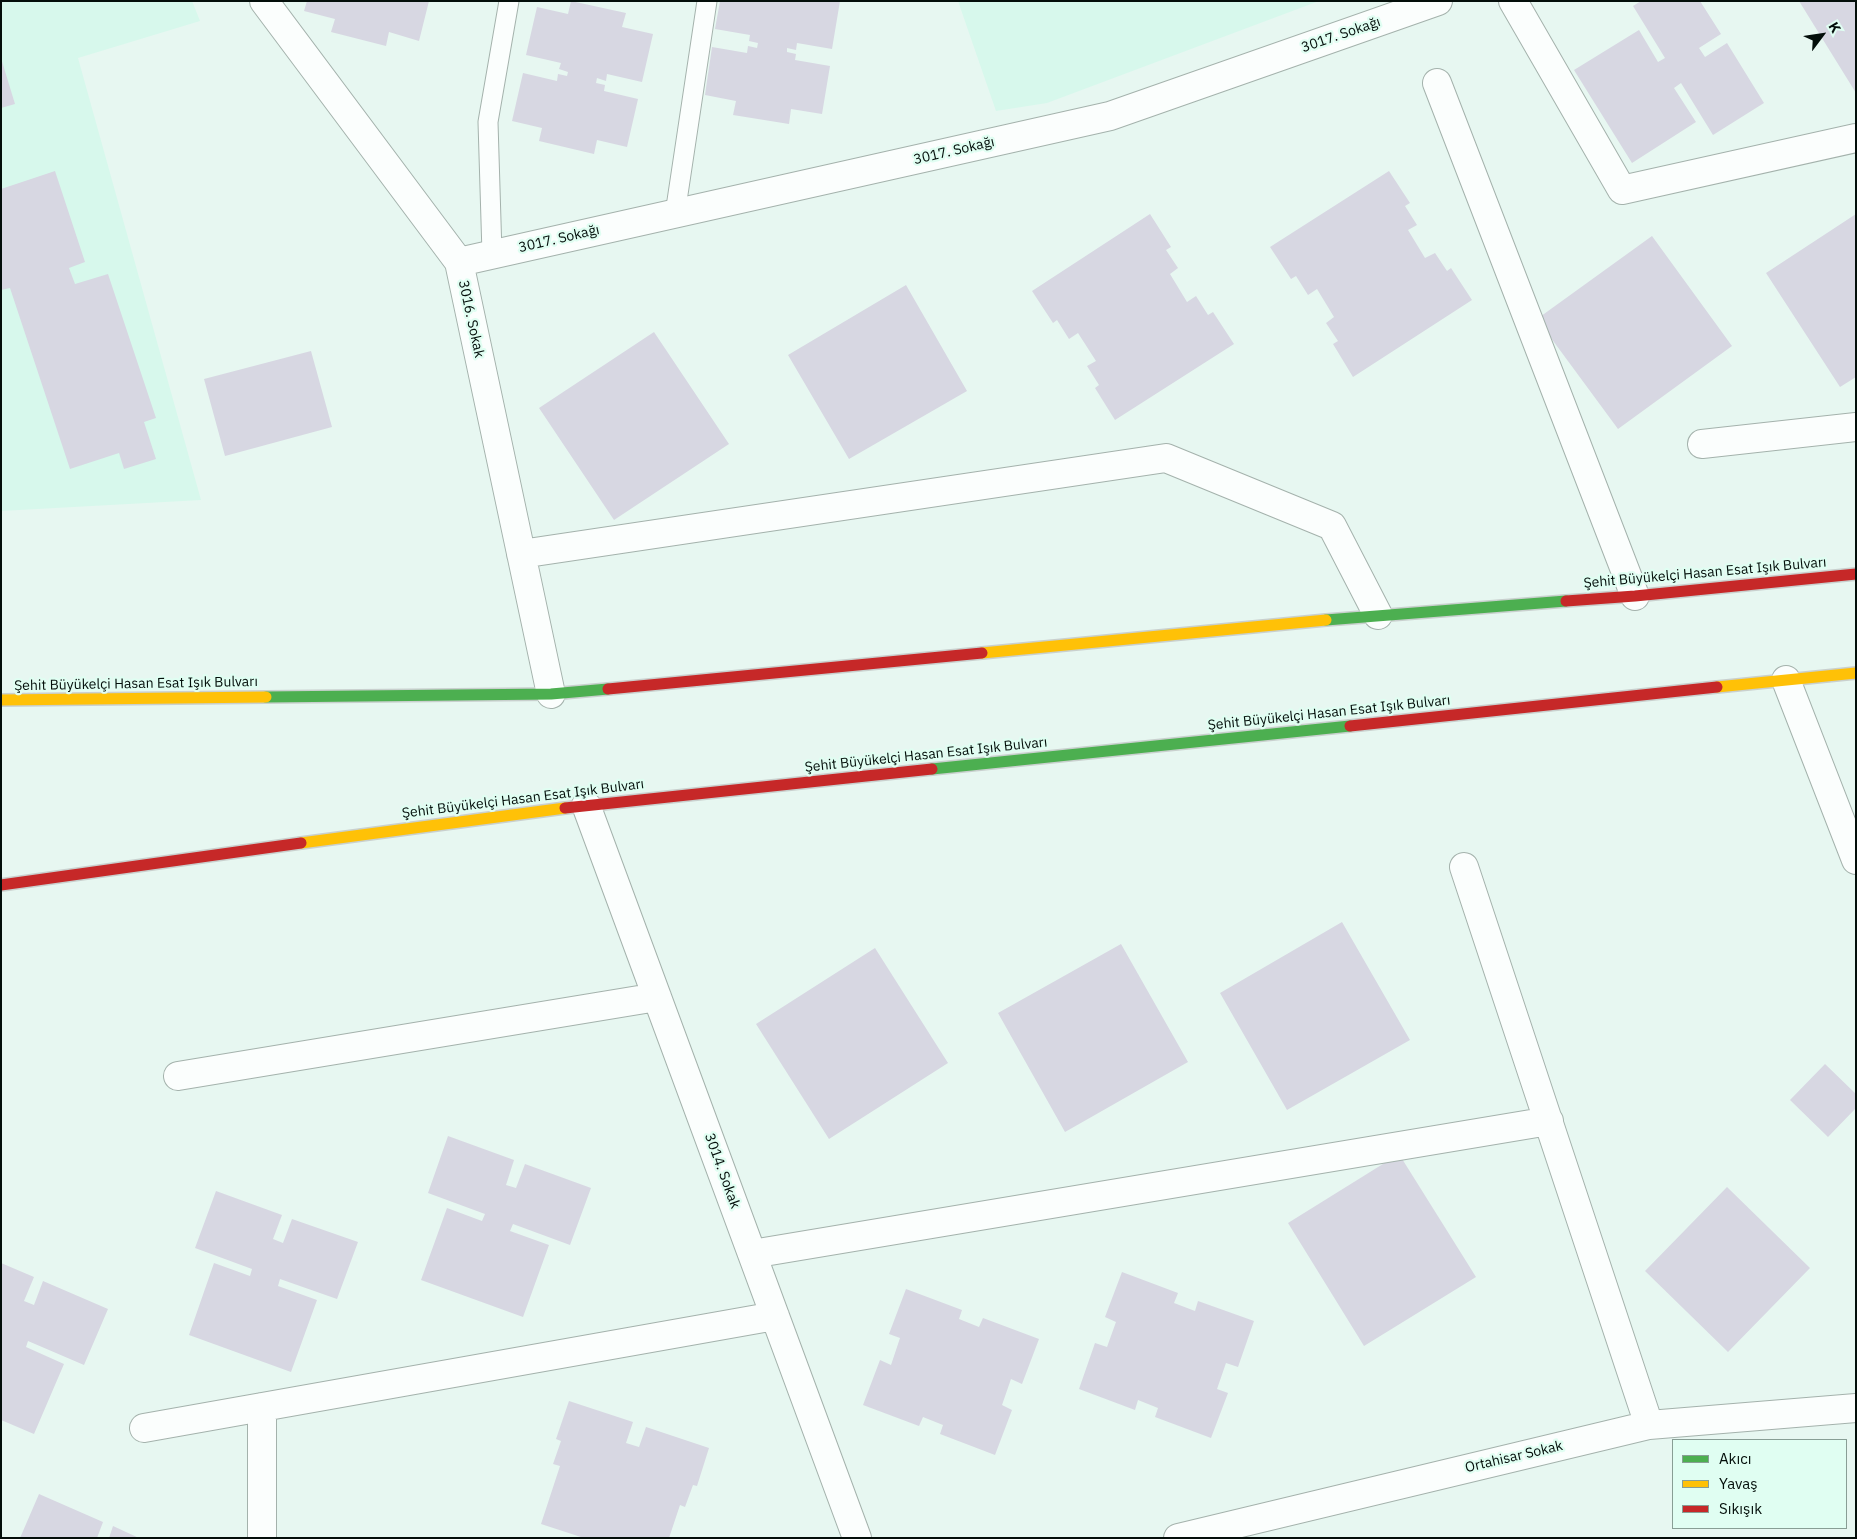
<!DOCTYPE html>
<html>
<head>
<meta charset="utf-8">
<style>
  body { margin:0 }
  #map { position:relative; width:1857px; height:1539px; overflow:hidden; background:#e7f7f1; font-family:"IBM Plex Sans",sans-serif }
  canvas { display:block }
  .frame { position:absolute; inset:0; border:2px solid #030e0a; pointer-events:none }
  .legend { position:absolute; left:1672px; top:1439px; width:175px; height:90px; box-sizing:border-box; background:#e0fef2; border:1px solid #889e95; margin:0; padding:6px 9px; list-style:none; font-size:15px; color:#030e0a }
  .legend li { display:flex; align-items:center; gap:10px; height:25px }
  .legend b { width:25px; border:1px solid #889e95 }
  .north { position:absolute; left:1797px; top:10px; width:50px; height:50px; -webkit-text-stroke:4px #e0fef2; paint-order:stroke; rotate:59deg; font-size:14px; font-weight:700; line-height:20px; text-align:center; color:#030e0a }
  .north::after { content:''; display:block; margin:auto; width:18px; height:22px; background:#030e0a; clip-path:polygon(50% 0,100% 100%,50% 72%,0 100%) }
</style>
</head>
<body>
<div id="map">
<canvas width="1857" height="1539"></canvas>
<div class="frame"></div>
<ul class="legend">
<li><b style="height:6px;background:#4caf50"></b>Akıcı</li>
<li><b style="height:6px;background:#ffc107"></b>Yavaş</li>
<li><b style="height:6px;background:#c62828"></b>Sıkışık</li>
</ul>
<div class="north">K</div>
</div>
<script>
const context = document.querySelector('canvas').getContext('2d');
context.lineJoin = 'round';
function fill(path, color) { context.fillStyle = color; context.fill(path, 'evenodd'); }
function stroke(path, color, width, dash) { context.strokeStyle = color; context.lineWidth = width; context.lineCap = dash ? 'butt' : 'round'; context.setLineDash(dash || []); context.stroke(path); }
function drawText(font, color, halo, rows, align = 'center') {
  context.font = font + ' "IBM Plex Sans",sans-serif'; context.lineWidth = 4.5; context.setLineDash([]); context.textBaseline = 'middle'; context.strokeStyle = halo; context.fillStyle = color; for (const [text, x, y, turn = 0] of rows) {
    context.save(); context.translate(x, y); context.rotate((+turn || 0) * Math.PI / 180); context.textAlign = isNaN(turn) ? turn : align; if (halo) context.strokeText(text, 0, 0); context.fillText(text, 0, 0); context.restore();
  }
}
fill(new Path2D(`
  M 1,1 L 192,1 L 200,21 L 78,58 L 201,500 L 1,511 Z
  M 958,1 L 1319,1 L 1047,103 L 996,111 Z`), '#d7f8ec');
fill(new Path2D(`
  M 307,1 L 429,1 L 419,41 L 389,32 L 386,46 L 331,32 L 335,19 L 304,11 Z
  M 571,1 L 626,13 L 622,27 L 653,34 L 642,82 L 607,74 L 606,81 L 597,78 L 596,83 L 605,85 L 604,91 L 638,99 L 627,147 L 597,140 L 594,154 L 539,141 L 542,128 L 512,121 L 523,73 L 557,81 L 558,74 L 567,76 L 568,72 L 559,69 L 561,63 L 526,55 L 537,7 L 568,14 Z
  M 720,1 L 840,1 L 832,49 L 797,43 L 796,50 L 787,48 L 787,52 L 796,54 L 795,60 L 830,66 L 822,114 L 791,109 L 789,124 L 733,115 L 736,101 L 705,95 L 712,47 L 747,53 L 748,46 L 757,48 L 758,43 L 749,41 L 750,35 L 715,29 Z
  M 1641,1 L 1700,1 L 1721,34 L 1699,48 L 1705,57 L 1727,43 L 1764,103 L 1713,135 L 1681,83 L 1674,88 L 1696,122 L 1632,163 L 1574,70 L 1639,30 L 1658,62 L 1665,58 L 1633,6 Z
  M 1799,1 L 1856,1 L 1856,93 Z
  M 1,58 L 15,104 L 1,108 Z
  M 55,171 L 85,262 L 69,268 L 75,284 L 108,274 L 156,418 L 144,422 L 156,459 L 124,469 L 119,453 L 70,469 L 10,288 L 1,290 L 1,189 Z
  M 1389,171 L 1410,203 L 1405,206 L 1417,225 L 1408,230 L 1425,258 L 1435,253 L 1447,271 L 1451,268 L 1472,300 L 1353,377 L 1333,344 L 1338,341 L 1326,323 L 1334,317 L 1317,289 L 1308,295 L 1296,276 L 1291,279 L 1270,247 Z
  M 1150,214 L 1171,247 L 1166,250 L 1178,268 L 1170,274 L 1187,302 L 1196,296 L 1208,315 L 1213,312 L 1234,344 L 1115,420 L 1095,388 L 1099,385 L 1087,366 L 1096,361 L 1078,333 L 1069,339 L 1057,320 L 1053,323 L 1032,291 Z
  M 1856,214 L 1856,377 L 1840,387 L 1766,273 Z
  M 1652,236 L 1732,346 L 1618,429 L 1537,319 Z
  M 906,285 L 967,391 L 849,459 L 788,355 Z
  M 654,332 L 729,444 L 614,520 L 539,408 Z
  M 311,351 L 332,427 L 225,456 L 204,379 Z
  M 1342,922 L 1410,1040 L 1287,1110 L 1220,993 Z
  M 1121,944 L 1188,1062 L 1065,1132 L 998,1013 Z
  M 875,948 L 948,1063 L 829,1139 L 756,1024 Z
  M 1825,1064 L 1856,1094 L 1856,1108 L 1828,1137 L 1790,1100 Z
  M 448,1136 L 514,1160 L 506,1185 L 516,1188 L 525,1164 L 591,1188 L 570,1245 L 513,1224 L 510,1231 L 549,1245 L 523,1317 L 421,1280 L 447,1208 L 482,1221 L 485,1214 L 428,1193 Z
  M 1399,1154 L 1476,1277 L 1364,1346 L 1288,1223 Z
  M 1727,1187 L 1810,1268 L 1728,1352 L 1645,1271 Z
  M 216,1191 L 282,1215 L 273,1239 L 283,1243 L 292,1219 L 358,1242 L 337,1299 L 280,1279 L 278,1286 L 317,1300 L 291,1372 L 189,1335 L 214,1263 L 250,1276 L 252,1269 L 195,1248 Z
  M 1,1263 L 34,1277 L 24,1301 L 34,1305 L 43,1281 L 108,1309 L 84,1365 L 28,1341 L 26,1347 L 64,1364 L 34,1434 L 1,1420 Z
  M 1122,1272 L 1178,1293 L 1174,1303 L 1195,1311 L 1198,1301 L 1254,1321 L 1238,1367 L 1226,1363 L 1217,1389 L 1228,1393 L 1211,1438 L 1155,1417 L 1158,1408 L 1138,1400 L 1135,1410 L 1079,1389 L 1095,1343 L 1107,1347 L 1116,1322 L 1105,1317 Z
  M 906,1289 L 962,1310 L 959,1319 L 979,1327 L 983,1318 L 1039,1339 L 1022,1384 L 1011,1379 L 1002,1405 L 1012,1410 L 995,1455 L 940,1434 L 943,1425 L 923,1417 L 919,1426 L 863,1405 L 880,1360 L 891,1365 L 900,1338 L 889,1334 Z
  M 569,1401 L 633,1422 L 626,1443 L 639,1447 L 646,1427 L 709,1448 L 697,1486 L 693,1485 L 685,1507 L 680,1505 L 669,1538 L 584,1538 L 541,1524 L 560,1466 L 553,1464 L 561,1441 L 556,1439 Z
  M 39,1494 L 103,1522 L 97,1538 L 20,1538 Z
  M 113,1526 L 139,1538 L 109,1538 Z`), '#d7d7e2');
const lane = new Path2D(`
  M 675,214 L 707,1
  M 492,254 L 488,122 L 509,1`);
const street = new Path2D(`
  M 264,1 L 459,262 L 551,694
  M 1513,1 L 1622,190 L 1856,138
  M 1437,83 L 1635,596
  M 459,262 L 1110,116 L 1438,1
  M 1702,444 L 1856,427
  M 521,554 L 1166,458 L 1332,526 L 1378,615
  M 1786,680 L 1856,860
  M 586,805 L 857,1538
  M 1464,867 L 1649,1425
  M 178,1076 L 657,997
  M 752,1254 L 1549,1121
  M 144,1428 L 775,1316
  M 262,1538 L 262,1407
  M 1178,1538 L 1649,1425 L 1856,1408`);
const fast = new Path2D(`
  M 1326,620 L 1566,601
  M 266,697 L 551,694 L 608,689
  M 932,769 L 1350,726`);
const slow = new Path2D(`
  M 982,653 L 1326,620
  M 1717,687 L 1856,673
  M 1,700 L 266,697
  M 301,843 L 565,808`);
const jam = new Path2D(`
  M 1566,601 L 1635,596 L 1856,574
  M 608,689 L 982,653
  M 1350,726 L 1717,687
  M 565,808 L 932,769
  M 1,885 L 301,843`);
stroke(lane, '#a4b2ac', 21);
stroke(street, '#a4b2ac', 30);
stroke(fast, '#c9d0ce', 14);
stroke(slow, '#c9d0ce', 14);
stroke(jam, '#c9d0ce', 14);
stroke(lane, '#fbfefd', 19);
stroke(street, '#fbfefd', 28);
stroke(fast, '#4caf50', 11);
stroke(slow, '#ffc107', 11);
stroke(jam, '#c62828', 11);
drawText('14px', '#030e0a', '#e0fef2', [
  ["3017. Sokağı",1341,35,-19],
  ["3017. Sokağı",954,151,-13],
  ["3017. Sokağı",559,239,-13],
  ["3016. Sokak",471,319,78],
  ["Şehit Büyükelçi Hasan Esat Işık Bulvarı",1705,573,-5],
  ["Şehit Büyükelçi Hasan Esat Işık Bulvarı",136,684,-1],
  ["Şehit Büyükelçi Hasan Esat Işık Bulvarı",1329,713,-6],
  ["Şehit Büyükelçi Hasan Esat Işık Bulvarı",926,755,-6],
  ["Şehit Büyükelçi Hasan Esat Işık Bulvarı",523,799,-7],
  ["3014. Sokak",722,1171,70],
  ["Ortahisar Sokak",1514,1457,-13]
]);
</script>
</body>
</html>
